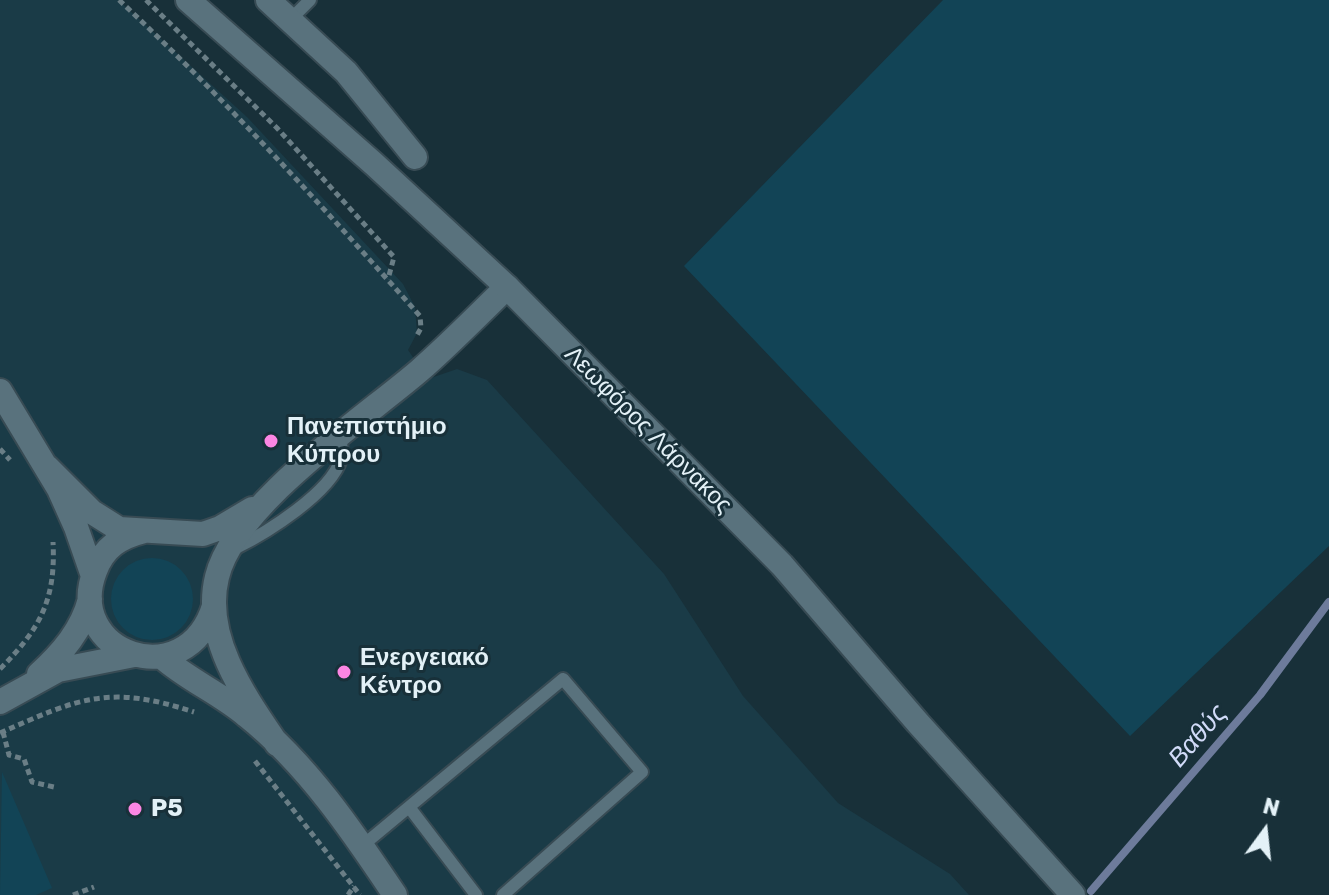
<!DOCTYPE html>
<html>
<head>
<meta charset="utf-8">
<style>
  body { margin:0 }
  #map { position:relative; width:1329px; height:895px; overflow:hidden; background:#183039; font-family:Rubik,sans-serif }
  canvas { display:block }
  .north { position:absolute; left:1225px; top:791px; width:80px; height:80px; -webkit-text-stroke:6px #183039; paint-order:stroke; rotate:15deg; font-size:22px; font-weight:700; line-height:32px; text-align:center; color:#e3f1f7 }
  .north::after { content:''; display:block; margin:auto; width:28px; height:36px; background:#e3f1f7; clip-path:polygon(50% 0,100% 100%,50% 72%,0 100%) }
</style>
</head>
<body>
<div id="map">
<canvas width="1329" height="895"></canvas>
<div class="north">N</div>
</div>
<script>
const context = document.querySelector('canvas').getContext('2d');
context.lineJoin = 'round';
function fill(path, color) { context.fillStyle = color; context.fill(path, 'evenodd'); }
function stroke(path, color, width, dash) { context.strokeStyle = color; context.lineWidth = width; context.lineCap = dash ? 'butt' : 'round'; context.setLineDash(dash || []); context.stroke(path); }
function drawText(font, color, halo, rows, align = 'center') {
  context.font = font + ' Rubik,sans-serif'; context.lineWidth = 6; context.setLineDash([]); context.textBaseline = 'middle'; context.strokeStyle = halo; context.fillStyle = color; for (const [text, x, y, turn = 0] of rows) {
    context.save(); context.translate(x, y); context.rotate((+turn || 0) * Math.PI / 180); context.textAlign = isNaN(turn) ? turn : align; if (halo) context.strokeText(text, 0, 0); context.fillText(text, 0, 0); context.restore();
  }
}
fill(new Path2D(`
  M 0,0 L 118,0 L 247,117 L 403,284 L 415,307 L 417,333 L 408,350 L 428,379 L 457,369 L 487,380 L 664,574 L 743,696 L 838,803 L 950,874 L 969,895 L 0,895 Z`), '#1a3b47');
fill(new Path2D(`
  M 943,0 L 1329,0 L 1329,546 L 1130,736 L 684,266 Z
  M111 599a41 41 0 1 1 82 0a41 41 0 1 1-82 0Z
  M 2,772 L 52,888 L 36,895 L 0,895 Z`), '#124456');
stroke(new Path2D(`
  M 1091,891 L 1260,695 L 1329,602`), '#6d7b9b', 8);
const lane = new Path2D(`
  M 290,20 L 310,0
  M 236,548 C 266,533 331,493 341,459 C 343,452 341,443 340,434
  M 409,807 L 476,895
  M 362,846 L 563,679 L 642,772 L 503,895`);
const street = new Path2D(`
  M 268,0 L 346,72 L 415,157
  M 0,391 L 59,489 L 76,527 L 93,576
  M 47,467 L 92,512 L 119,529 L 203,534 L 220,528 L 252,509
  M 144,531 C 120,537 104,547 95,571 C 63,653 186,697 214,606
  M 162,657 C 188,680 220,693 247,716 C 307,764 353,832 395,895
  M 39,674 C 62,653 82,630 90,599
  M 0,702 L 58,670 L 134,655
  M 277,744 C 245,697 202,637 217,577 C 234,505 363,419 419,371 C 449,345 478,315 507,287`);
const secondary = new Path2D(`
  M 188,0 L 374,164 L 507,287 L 782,565 L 918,723 L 1073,895`);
stroke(lane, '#384b54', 16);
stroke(street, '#384b54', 28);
stroke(secondary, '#384b54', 28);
stroke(new Path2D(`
  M 119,0 C 226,100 323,207 420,316 L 421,328 L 416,337
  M 146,0 L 277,128 L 394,257 L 388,279
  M 0,449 L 10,460
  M 0,669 C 40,629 56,600 53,542
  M 3,732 L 9,755 L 24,759 L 32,782 L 54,787
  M 0,733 C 79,698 109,684 194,712
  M 255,761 L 360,895
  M 73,895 L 94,887
  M 348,895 L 354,886`), '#6a7e86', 5, [6, 4]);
stroke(lane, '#59727d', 12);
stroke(street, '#59727d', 24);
stroke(secondary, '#59727d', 24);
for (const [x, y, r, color] of [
  [271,441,8,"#fc86e3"],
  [344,672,8,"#fc86e3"],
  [135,809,8,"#fc86e3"]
]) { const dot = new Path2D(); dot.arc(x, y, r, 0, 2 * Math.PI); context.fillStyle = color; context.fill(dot); stroke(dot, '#183039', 3); }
drawText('bold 24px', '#e3f1f7', '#183039', [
  ["Πανεπιστήμιο",287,427],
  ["Κύπρου",287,455],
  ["Ενεργειακό",360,658],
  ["Κέντρο",360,686],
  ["P5",151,809]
], 'left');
drawText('24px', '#e3f1f7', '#183039', [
  ["Λεωφόρος Λάρνακος",648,430,45]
]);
drawText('italic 26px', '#d1dbf8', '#183039', [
  ["Βαθύς",1198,736,-49]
]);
</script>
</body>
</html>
